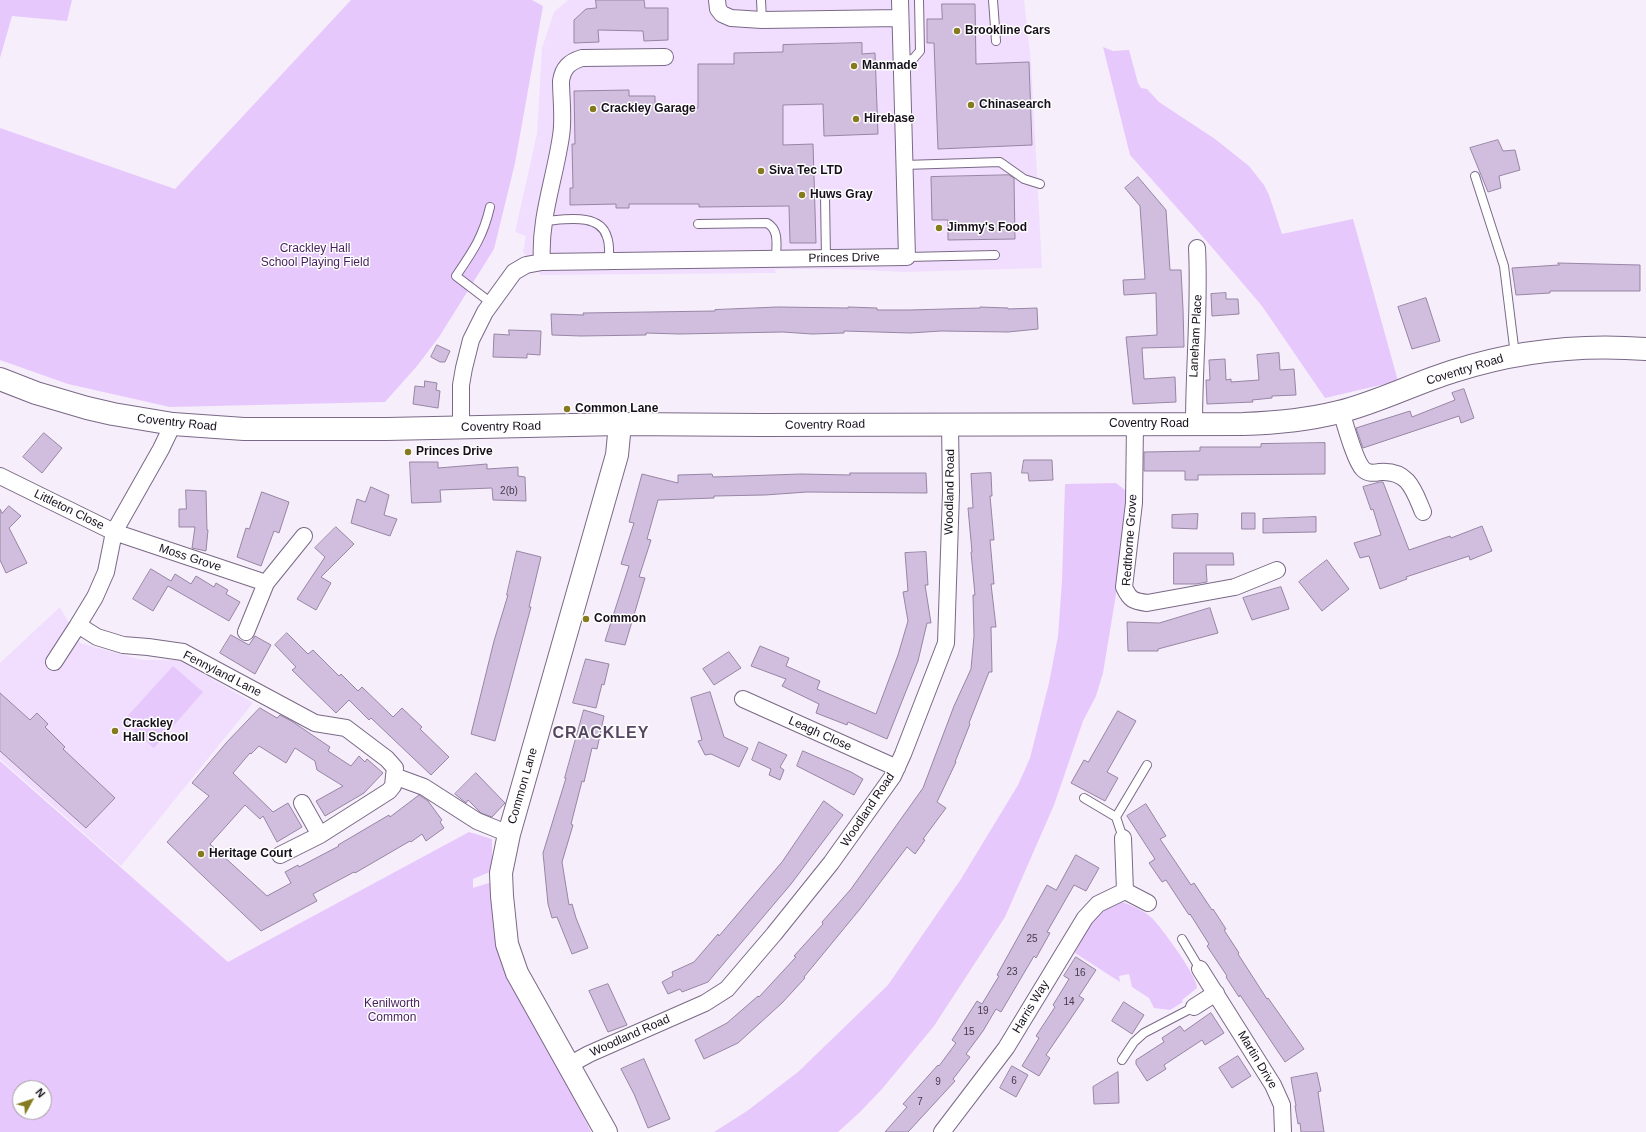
<!DOCTYPE html>
<html>
<head>
<meta charset="utf-8">
<style>
  body { margin:0 }
  #map { position:relative; width:1646px; height:1132px; overflow:hidden; background:#f6eefb; font-family:Helvetica,sans-serif }
  canvas { display:block }
  .north { position:absolute; left:12px; top:1080px; width:40px; height:40px; box-sizing:border-box; background:#fefefe; border:1px solid #a19ea3; border-radius:50%; rotate:50deg; font-size:11px; font-weight:700; line-height:16px; text-align:center; color:#160f1b }
  .north::after { content:''; display:block; margin:auto; width:14px; height:18px; background:#867a1f; clip-path:polygon(50% 0,100% 100%,50% 72%,0 100%) }
</style>
</head>
<body>
<div id="map">
<canvas width="1646" height="1132"></canvas>
<div class="north">N</div>
</div>
<script>
const context = document.querySelector('canvas').getContext('2d');
context.lineJoin = 'round';
function fill(path, color) { context.fillStyle = color; context.fill(path, 'evenodd'); }
function stroke(path, color, width, dash) { context.strokeStyle = color; context.lineWidth = width; context.lineCap = dash ? 'butt' : 'round'; context.setLineDash(dash || []); context.stroke(path); }
function drawText(font, color, halo, rows, align = 'center') {
  context.font = font + ' Helvetica,sans-serif'; context.lineWidth = 3; context.setLineDash([]); context.textBaseline = 'middle'; context.strokeStyle = halo; context.fillStyle = color; for (const [text, x, y, turn = 0] of rows) {
    context.save(); context.translate(x, y); context.rotate((+turn || 0) * Math.PI / 180); context.textAlign = isNaN(turn) ? turn : align; if (halo) context.strokeText(text, 0, 0); context.fillText(text, 0, 0); context.restore();
  }
}
fill(new Path2D(`
  M 568,0 L 1024,0 L 1031,62 L 1042,268 L 905,272 L 842,269 L 775,269 L 776,273 L 541,275 L 523,252 L 526,236 L 515,232 L 537,134 L 542,48 L 554,12 Z
  M 60,607 L 80,643 L 142,660 L 180,660 L 253,703 L 121,866 L 0,759 L 0,663 Z`), '#f1defe');
fill(new Path2D(`
  M 0,0 L 72,0 L 67,21 L 12,16 L 0,58 Z
  M 351,0 L 532,0 L 543,6 L 515,163 L 494,249 L 439,337 L 417,366 L 385,402 L 170,407 L 68,384 L 0,360 L 0,128 L 175,189 Z
  M 1103,47 L 1113,51 L 1129,50 L 1138,83 L 1141,88 L 1147,89 L 1159,102 L 1215,139 L 1249,166 L 1264,185 L 1269,195 L 1282,234 L 1353,219 L 1398,381 L 1325,398 L 1262,306 L 1210,245 L 1130,155 Z
  M 1116,483 L 1129,493 L 1122,558 L 1103,673 L 1096,696 L 1083,721 L 1054,805 L 1005,917 L 934,1026 L 882,1089 L 859,1113 L 838,1132 L 714,1132 L 747,1111 L 798,1072 L 888,985 L 961,879 L 1018,785 L 1030,758 L 1049,683 L 1058,636 L 1062,581 L 1065,484 Z
  M 173,666 L 203,692 L 154,748 L 123,721 Z
  M 0,761 L 228,962 L 469,832 L 492,839 L 492,871 L 473,879 L 473,888 L 492,882 L 571,1090 L 591,1132 L 0,1132 ZM 20,1088 L 44,1088 L 44,1112 L 20,1112 Z
  M 1122,902 C 1131,905 1145,911 1152,918 C 1161,927 1198,977 1197,988 L 1182,1000 L 1183,1002 L 1170,1010 L 1154,1008 L 1149,998 L 1132,987 L 1129,974 L 1119,976 L 1120,982 L 1075,953 C 1086,931 1095,908 1122,902 Z`), '#e7c8fc');
const building = new Path2D(`
  M 596,0 L 644,0 L 645,8 L 668,8 L 668,40 L 644,41 L 643,31 L 598,30 L 599,42 L 574,43 L 574,20 L 586,9 L 596,8 Z
  M 942,4 L 975,4 L 976,64 L 1029,62 L 1032,145 L 938,149 L 934,43 L 927,43 L 927,19 L 942,19 Z
  M 862,43 L 862,54 L 875,53 L 878,134 L 824,136 L 823,104 L 783,105 L 783,145 L 813,144 L 816,243 L 790,243 L 789,206 L 699,207 L 699,204 L 629,204 L 629,208 L 616,208 L 616,204 L 570,205 L 570,188 L 573,188 L 572,144 L 575,144 L 574,91 L 629,90 L 629,96 L 655,96 L 655,109 L 698,108 L 698,64 L 734,64 L 734,53 L 783,52 L 783,45 Z
  M 1498,140 L 1503,151 L 1515,150 L 1520,170 L 1499,176 L 1501,188 L 1488,192 L 1470,148 Z
  M 1009,175 L 1014,178 L 1015,239 L 948,240 L 948,220 L 932,220 L 931,177 Z
  M 1138,177 L 1166,210 L 1170,270 L 1181,270 L 1183,309 L 1184,347 L 1142,348 L 1144,379 L 1175,377 L 1176,402 L 1133,404 L 1126,337 L 1157,335 L 1156,293 L 1124,295 L 1123,280 L 1145,279 L 1140,206 L 1125,188 Z
  M 1558,263 L 1640,265 L 1640,291 L 1550,291 L 1550,293 L 1516,295 L 1512,268 L 1559,265 Z
  M 1226,293 L 1226,299 L 1238,299 L 1239,314 L 1212,316 L 1211,294 Z
  M 1426,298 L 1440,341 L 1412,349 L 1398,307 Z
  M 778,307 L 848,308 L 848,307 L 877,308 L 877,310 L 910,310 L 980,308 L 980,307 L 1008,308 L 1008,309 L 1037,308 L 1038,329 L 1008,332 L 941,331 L 910,333 L 844,331 L 844,333 L 812,334 L 783,332 L 679,334 L 646,333 L 646,335 L 581,336 L 552,335 L 551,314 L 584,315 L 583,313 L 715,311 L 715,310 Z
  M 509,330 L 541,331 L 540,355 L 527,354 L 527,358 L 493,357 L 494,334 L 509,335 Z
  M 437,345 L 450,351 L 445,362 L 440,362 L 431,357 Z
  M 1279,353 L 1280,370 L 1294,369 L 1296,395 L 1272,396 L 1272,398 L 1252,400 L 1253,402 L 1207,404 L 1206,380 L 1210,380 L 1209,360 L 1225,359 L 1226,380 L 1231,379 L 1231,382 L 1259,380 L 1257,355 Z
  M 425,381 L 437,383 L 436,390 L 440,391 L 438,408 L 413,404 L 415,386 L 424,387 Z
  M 1464,389 L 1474,418 L 1461,423 L 1459,416 L 1363,448 L 1356,428 L 1410,411 L 1412,417 L 1455,400 L 1452,393 Z
  M 44,433 L 62,448 L 42,473 L 23,457 Z
  M 1325,443 L 1325,474 L 1198,475 L 1198,480 L 1185,480 L 1185,471 L 1144,471 L 1144,452 L 1200,451 L 1200,447 L 1261,447 L 1261,444 Z
  M 1024,460 L 1052,460 L 1053,480 L 1029,481 L 1028,473 L 1022,473 Z
  M 410,462 L 438,462 L 438,468 L 487,464 L 487,469 L 518,467 L 518,476 L 525,477 L 526,501 L 493,500 L 492,488 L 440,490 L 441,502 L 412,503 Z
  M 850,473 L 926,473 L 927,493 L 807,492 L 765,495 L 714,496 L 714,498 L 658,500 L 647,539 L 651,540 L 639,577 L 645,578 L 625,645 L 605,641 L 629,566 L 621,564 L 634,523 L 629,522 L 642,474 L 678,483 L 678,475 L 712,474 L 713,477 L 801,474 L 850,475 Z
  M 991,473 L 992,496 L 990,496 L 994,540 L 990,540 L 994,584 L 991,584 L 996,627 L 991,627 L 992,672 L 989,672 L 969,723 L 970,724 L 955,762 L 956,762 L 937,802 L 946,808 L 923,839 L 925,840 L 915,854 L 907,847 L 860,909 L 804,977 L 805,978 L 782,1003 L 738,1043 L 704,1059 L 695,1040 L 727,1023 L 758,996 L 759,997 L 796,957 L 794,956 L 823,924 L 822,922 L 851,889 L 923,788 L 954,706 L 971,669 L 974,636 L 973,595 L 975,595 L 971,552 L 972,552 L 968,508 L 973,508 L 971,474 Z
  M 1380,482 L 1383,482 L 1409,550 L 1450,536 L 1451,538 L 1482,526 L 1492,551 L 1470,560 L 1469,556 L 1406,577 L 1407,579 L 1380,589 L 1369,556 L 1360,558 L 1354,543 L 1381,535 L 1373,509 L 1371,510 L 1363,487 Z
  M 371,487 L 389,495 L 384,515 L 397,519 L 390,536 L 351,523 L 357,499 L 365,502 Z
  M 186,490 L 206,491 L 207,530 L 208,530 L 206,551 L 192,548 L 195,527 L 179,527 L 179,509 L 186,509 Z
  M 262,492 L 289,502 L 279,533 L 274,531 L 261,566 L 237,557 L 246,528 L 249,529 Z
  M 9,506 L 21,516 L 9,528 L 27,563 L 6,573 L 0,560 L 0,509 L 2,513 Z
  M 1242,513 L 1255,513 L 1255,529 L 1242,529 Z
  M 1198,514 L 1197,529 L 1172,528 L 1172,515 Z
  M 1316,517 L 1316,532 L 1263,533 L 1263,519 Z
  M 336,527 L 354,544 L 321,577 L 331,583 L 316,610 L 297,599 L 325,557 L 315,548 Z
  M 517,551 L 541,557 L 529,607 L 531,607 L 495,741 L 471,734 L 494,641 L 508,595 L 507,595 Z
  M 926,552 L 928,585 L 925,585 L 931,623 L 927,623 L 918,661 L 887,739 L 848,722 L 847,725 L 816,713 L 819,704 L 782,686 L 786,679 L 751,666 L 760,646 L 789,658 L 786,666 L 820,681 L 817,689 L 876,714 L 898,655 L 908,621 L 903,592 L 908,591 L 905,553 Z
  M 1174,553 L 1233,553 L 1234,565 L 1206,565 L 1207,582 L 1196,584 L 1174,584 Z
  M 1327,560 L 1349,589 L 1322,611 L 1299,582 Z
  M 151,569 L 171,581 L 175,574 L 191,584 L 196,576 L 214,587 L 216,583 L 228,590 L 226,594 L 240,602 L 229,621 L 168,586 L 153,611 L 133,599 Z
  M 1281,587 L 1289,609 L 1252,620 L 1243,598 Z
  M 1210,608 L 1218,633 L 1158,649 L 1158,651 L 1128,651 L 1127,622 L 1159,623 Z
  M 287,633 L 308,654 L 313,650 L 339,676 L 341,674 L 358,691 L 362,687 L 393,717 L 402,708 L 422,727 L 420,729 L 449,757 L 431,775 L 371,718 L 369,720 L 349,700 L 336,713 L 292,670 L 296,667 L 275,645 Z
  M 231,635 L 249,645 L 255,636 L 271,645 L 255,674 L 220,653 Z
  M 729,652 L 741,668 L 714,685 L 703,669 Z
  M 586,659 L 609,664 L 604,685 L 602,684 L 596,708 L 573,703 Z
  M 710,692 L 724,737 L 748,748 L 739,767 L 711,754 L 705,755 L 698,741 L 702,740 L 691,698 Z
  M 0,693 L 30,720 L 37,713 L 48,724 L 45,727 L 65,747 L 63,749 L 115,798 L 86,828 L 0,751 Z
  M 260,708 L 277,718 L 280,715 L 293,722 L 330,747 L 328,751 L 351,766 L 359,756 L 365,762 L 367,759 L 383,773 L 364,793 L 325,816 L 316,801 L 343,786 L 317,770 L 315,761 L 295,748 L 286,763 L 259,746 L 251,754 L 250,753 L 233,773 L 273,812 L 288,803 L 302,827 L 277,842 L 263,816 L 260,819 L 245,805 L 210,844 L 267,896 L 291,883 L 285,872 L 298,865 L 299,867 L 339,846 L 338,845 L 389,815 L 390,817 L 419,795 L 428,801 L 442,820 L 440,822 L 444,828 L 426,841 L 422,834 L 411,842 L 410,841 L 355,873 L 354,872 L 313,894 L 317,901 L 261,931 L 167,842 L 209,796 L 192,783 L 227,742 Z
  M 584,710 L 604,716 L 597,749 L 592,748 L 584,782 L 582,781 L 571,824 L 573,825 L 562,862 L 569,905 L 572,904 L 576,918 L 588,948 L 572,954 L 557,917 L 552,918 L 548,904 L 543,853 L 566,778 L 565,778 Z
  M 1118,711 L 1136,721 L 1107,772 L 1118,778 L 1105,801 L 1071,783 L 1084,760 L 1088,762 Z
  M 759,742 L 787,755 L 780,767 L 784,770 L 780,780 L 769,775 L 771,769 L 752,760 Z
  M 803,751 L 851,772 L 863,779 L 854,795 L 797,766 Z
  M 476,773 L 505,803 L 492,817 L 481,813 L 468,800 L 466,803 L 455,794 Z
  M 824,801 L 843,815 L 791,884 L 708,982 L 682,992 L 680,989 L 668,994 L 662,982 L 673,976 L 672,972 L 694,962 L 718,934 L 719,936 L 782,862 Z
  M 1146,804 L 1166,836 L 1160,839 L 1191,885 L 1194,883 L 1212,910 L 1213,909 L 1226,929 L 1224,930 L 1239,953 L 1238,954 L 1267,999 L 1268,998 L 1304,1049 L 1285,1062 L 1240,995 L 1239,997 L 1226,977 L 1227,976 L 1207,946 L 1209,944 L 1190,914 L 1189,915 L 1166,880 L 1162,882 L 1149,863 L 1155,859 L 1127,816 Z
  M 1076,855 L 1099,868 L 1086,891 L 1074,885 L 1047,932 L 1050,933 L 1036,958 L 1034,956 L 1001,1012 L 996,1009 L 983,1031 L 966,1054 L 970,1057 L 953,1079 L 955,1081 L 908,1132 L 885,1132 L 907,1107 L 903,1104 L 938,1065 L 939,1066 L 956,1043 L 952,1040 L 977,1001 L 982,1004 L 999,976 L 997,975 L 1047,885 L 1056,890 Z
  M 1076,957 L 1096,970 L 1079,996 L 1084,999 L 1046,1055 L 1050,1058 L 1039,1076 L 1022,1066 L 1039,1038 L 1036,1036 L 1055,1007 L 1053,1005 L 1069,979 L 1064,976 Z
  M 608,984 L 627,1025 L 608,1032 L 589,991 Z
  M 1124,1002 L 1144,1015 L 1132,1034 L 1112,1021 Z
  M 1211,1013 L 1224,1033 L 1205,1045 L 1202,1040 L 1164,1065 L 1166,1069 L 1147,1081 L 1136,1064 L 1136,1060 L 1164,1042 L 1162,1038 L 1180,1026 L 1184,1031 Z
  M 1238,1056 L 1251,1076 L 1232,1088 L 1219,1068 Z
  M 644,1059 L 670,1119 L 648,1128 L 634,1094 L 621,1069 Z
  M 1012,1066 L 1028,1075 L 1016,1097 L 1000,1088 Z
  M 1118,1072 L 1119,1103 L 1094,1104 L 1093,1087 Z
  M 1317,1073 L 1321,1091 L 1318,1092 L 1324,1132 L 1301,1132 L 1300,1123 L 1298,1124 L 1295,1106 L 1296,1106 L 1291,1078 Z`);
fill(building, '#d1bedf');
stroke(building, '#9785a4', 1);
const lane = new Path2D(`
  M 761,0 L 762,20
  M 993,0 L 996,41
  M 901,60 L 913,59 L 920,51 L 919,0
  M 904,165 L 1000,162 L 1024,179 L 1040,184
  M 1475,176 L 1504,266 L 1515,355
  M 825,197 L 826,258
  M 544,221 C 563,220 600,212 607,237 C 610,244 609,254 609,261
  M 698,224 L 767,223 C 780,230 776,246 776,259
  M 907,257 L 995,255
  M 490,302 L 456,276 C 473,251 483,237 490,207
  M 1084,798 L 1116,817 L 1123,838
  M 1116,817 L 1147,765
  M 1182,939 L 1200,969
  M 1122,1060 L 1134,1042 L 1144,1033 L 1194,1007`);
const street = new Path2D(`
  M 717,0 L 718,9 L 722,14 L 731,18 L 762,20 L 900,18
  M 542,262 C 539,219 555,178 561,136 C 564,118 561,98 561,81 C 563,68 569,62 582,58 L 665,57
  M 1341,411 C 1345,424 1355,461 1363,469 C 1368,474 1374,473 1380,472 C 1409,470 1414,491 1423,512
  M 1135,424 L 1134,503 L 1124,587 C 1130,600 1133,601 1147,603 L 1235,587 L 1277,570
  M 1194,424 C 1194,365 1200,306 1197,248
  M 461,427 L 461,385 L 464,368 L 471,340 L 485,312 L 514,272 L 526,265 L 542,262 L 907,257 L 900,0
  M 0,476 L 114,532 L 161,449 L 173,424
  M 266,583 L 114,532 L 106,572 L 95,597 L 78,625 L 97,637 L 123,645 L 148,647 L 183,652 L 315,723 L 346,728 L 387,759 L 395,768 L 394,776 L 424,787 L 477,821 L 509,834
  M 246,632 L 266,583 L 304,536
  M 54,662 L 78,625
  M 743,699 L 897,768
  M 302,803 L 320,835
  M 1123,838 L 1125,891
  M 280,855 L 320,835 L 389,791 L 393,786 L 394,776
  M 1200,969 L 1273,1085 L 1282,1105 L 1283,1132
  M 1194,1007 L 1216,993
  M 569,1065 L 589,1054 L 705,1003 L 727,989 L 774,934 L 831,863 L 893,776 L 903,754 L 946,643 L 951,492 L 950,425
  M 942,1132 L 1006,1048 L 1085,918 L 1098,904 L 1125,891 L 1148,903`);
const secondary = new Path2D(`
  M 606,1132 L 517,973 L 507,944 L 502,896 L 501,873 L 509,834 L 617,455 L 620,424`);
const primary = new Path2D(`
  M 0,379 L 36,393 L 87,408 L 113,414 L 173,424 L 244,429 L 387,429 L 620,424 L 761,425 L 1243,424 C 1276,423 1307,420 1339,412 C 1379,402 1415,383 1454,371 C 1516,351 1581,344 1646,349`);
stroke(lane, '#7a6986', 10);
stroke(street, '#7a6986', 18);
stroke(secondary, '#7a6986', 24);
stroke(primary, '#7a6986', 24);
stroke(lane, '#fff', 8);
stroke(street, '#fff', 16);
stroke(secondary, '#fff', 22);
stroke(primary, '#fff', 22);
for (const [x, y, r, color] of [
  [957,31,4,"#867a1f"],
  [854,66,4,"#867a1f"],
  [971,105,4,"#867a1f"],
  [593,109,4,"#867a1f"],
  [856,119,4,"#867a1f"],
  [761,171,4,"#867a1f"],
  [802,195,4,"#867a1f"],
  [939,228,4,"#867a1f"],
  [567,409,4,"#867a1f"],
  [408,452,4,"#867a1f"],
  [586,619,4,"#867a1f"],
  [115,731,4,"#867a1f"],
  [201,854,4,"#867a1f"]
]) { const dot = new Path2D(); dot.arc(x, y, r, 0, 2 * Math.PI); context.fillStyle = color; context.fill(dot); stroke(dot, '#fefefe', 1.5); }
drawText('10px', '#453b4c', null, [
  ["2(b)",509,491],
  ["25",1032,939],
  ["23",1012,972],
  ["16",1080,973],
  ["14",1069,1002],
  ["19",983,1011],
  ["15",969,1032],
  ["6",1014,1081],
  ["9",938,1082],
  ["7",920,1102]
]);
drawText('bold 12px', '#160f1b', '#fefefe', [
  ["Brookline Cars",965,31],
  ["Manmade",862,66],
  ["Chinasearch",979,105],
  ["Crackley Garage",601,109],
  ["Hirebase",864,119],
  ["Siva Tec LTD",769,171],
  ["Huws Gray",810,195],
  ["Jimmy's Food",947,228],
  ["Common Lane",575,409],
  ["Princes Drive",416,452],
  ["Common",594,619],
  ["Crackley",123,724],
  ["Hall School",123,738],
  ["Heritage Court",209,854]
], 'left');
drawText('12px', '#471e5d', '#fefefe', [
  ["Crackley Hall",315,249],
  ["School Playing Field",315,263],
  ["Kenilworth",392,1004],
  ["Common",392,1018]
]);
drawText('12px', '#160f1b', '#fefefe', [
  ["Princes Drive",844,258,-1],
  ["Laneham Place",1196,336,-87],
  ["Coventry Road",1465,370,-17],
  ["Coventry Road",177,423,6],
  ["Coventry Road",1149,424],
  ["Coventry Road",825,425,-1],
  ["Coventry Road",501,427,-1],
  ["Woodland Road",950,492,-89],
  ["Littleton Close",69,510,26],
  ["Redthorne Grove",1130,540,-86],
  ["Moss Grove",190,558,18],
  ["Fennyland Lane",222,674,27],
  ["Leagh Close",820,734,24],
  ["Common Lane",523,786,-74],
  ["Woodland Road",868,810,-56],
  ["Harris Way",1031,1007,-59],
  ["Woodland Road",630,1036,-24],
  ["Martin Drive",1257,1060,59]
]);
context.letterSpacing = '1px';
drawText('bold 16px', '#564661', '#fefefe', [
  ["CRACKLEY",601,734]
]);
context.letterSpacing = '0px';
</script>
</body>
</html>
